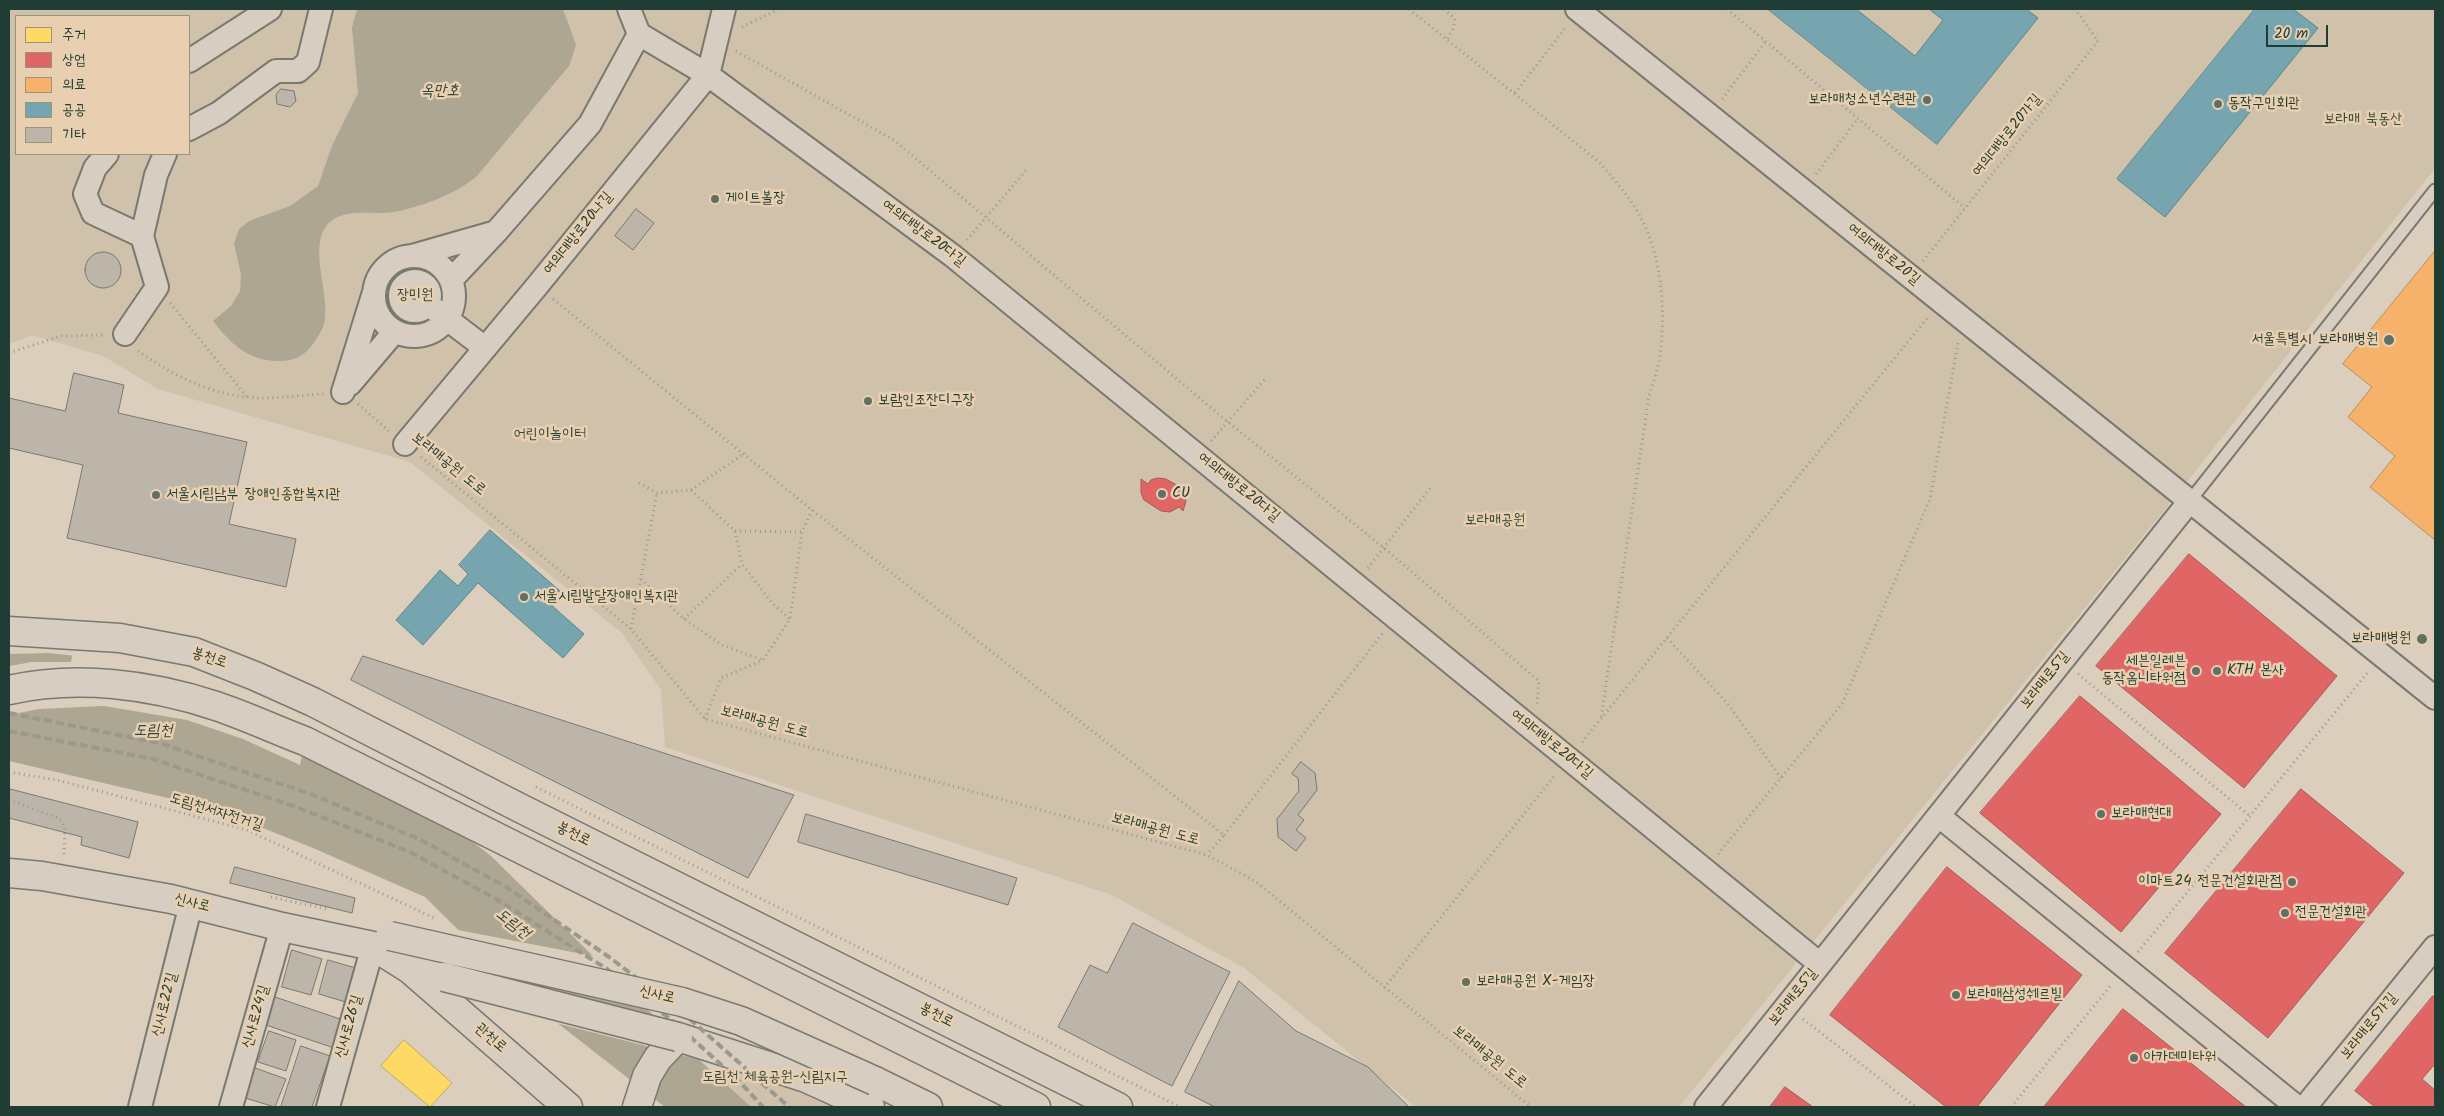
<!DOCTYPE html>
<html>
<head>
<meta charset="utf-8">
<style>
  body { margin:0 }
  #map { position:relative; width:2444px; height:1116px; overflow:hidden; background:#dbcebd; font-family:Kalam,"Poor Story",sans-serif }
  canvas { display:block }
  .frame { position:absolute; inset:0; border:10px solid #1f3d34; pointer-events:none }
  .legend { position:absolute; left:15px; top:15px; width:175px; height:140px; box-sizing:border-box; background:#e8cfb0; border:1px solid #98957e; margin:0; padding:6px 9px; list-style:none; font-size:15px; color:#1f3d34 }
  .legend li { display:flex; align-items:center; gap:10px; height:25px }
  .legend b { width:25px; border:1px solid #98957e }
  .scale { position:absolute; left:2266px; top:25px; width:62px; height:22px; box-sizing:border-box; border:2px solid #1f3d34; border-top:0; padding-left:6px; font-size:15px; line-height:18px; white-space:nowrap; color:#1f3d34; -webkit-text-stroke:4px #e8cfb0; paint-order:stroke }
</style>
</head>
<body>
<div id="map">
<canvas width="2444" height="1116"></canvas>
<div class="frame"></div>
<ul class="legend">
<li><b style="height:14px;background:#ffd966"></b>주거</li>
<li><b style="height:14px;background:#e06666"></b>상업</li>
<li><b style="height:14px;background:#f6b26b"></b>의료</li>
<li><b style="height:14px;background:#76a5af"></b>공공</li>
<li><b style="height:14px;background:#bdb5a9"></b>기타</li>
</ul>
<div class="scale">20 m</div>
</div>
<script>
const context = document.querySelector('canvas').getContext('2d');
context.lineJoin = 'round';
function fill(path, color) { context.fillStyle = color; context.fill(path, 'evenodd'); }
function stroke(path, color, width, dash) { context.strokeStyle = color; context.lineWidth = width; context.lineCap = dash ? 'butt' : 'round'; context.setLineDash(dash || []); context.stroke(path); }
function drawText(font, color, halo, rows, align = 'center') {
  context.font = font + ' Kalam,"Poor Story",sans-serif'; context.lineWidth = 5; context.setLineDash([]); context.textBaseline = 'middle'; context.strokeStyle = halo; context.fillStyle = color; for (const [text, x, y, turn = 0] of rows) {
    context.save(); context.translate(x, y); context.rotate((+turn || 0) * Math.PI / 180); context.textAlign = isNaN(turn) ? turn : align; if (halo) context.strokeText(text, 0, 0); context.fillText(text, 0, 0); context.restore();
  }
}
fill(new Path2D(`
  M 9,9 L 2435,9 L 2435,168 L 2171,502 L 1679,1107 L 1416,1107 L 1244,968 L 1112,895 L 665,747 L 661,690 L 622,633 L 410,462 L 158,389 L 103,356 L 32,335 L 9,344 ZM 16,16 L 189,16 L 189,154 L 16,154 Z
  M 771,1042 L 821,1071 L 844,1107 L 692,1107 Z`), '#d0c1aa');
fill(new Path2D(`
  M 357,9 L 563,9 L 576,45 L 569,66 L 477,176 C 456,194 421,207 394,212 C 375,215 351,209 334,219 C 303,238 332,295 324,324 C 322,331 317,338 313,344 C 303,357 294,361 278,361 C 247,360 231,344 213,321 L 231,306 L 240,291 L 241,274 L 234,244 L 239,229 L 249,221 L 290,206 L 318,186 L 332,146 L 358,93 L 352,28 Z
  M 48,653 L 115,660 L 418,800 L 491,856 L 695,1056 L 751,1107 L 665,1107 L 533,1004 L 425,897 L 313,848 L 215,809 L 9,761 L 9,654 Z`), '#ada692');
fill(new Path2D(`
  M 73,653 L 116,658 L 183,673 L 247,696 L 308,726 L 300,765 L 243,739 L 187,720 L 104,706 L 39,709 L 9,715 L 9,666 L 32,662 L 71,662 Z
  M 453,929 L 598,957 L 640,999 L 528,977 L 525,984 L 659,1017 L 705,1061 L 552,1022 L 531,1006 Z`), '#dbcebd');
const homes = new Path2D(`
  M 404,1040 L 452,1083 L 430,1107 L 381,1066 Z`);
fill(homes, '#ffd966');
stroke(homes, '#bcaa57', 1);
const shops = new Path2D(`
  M 1158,478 L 1166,479 L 1180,487 L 1186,501 L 1183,511 L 1179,507 L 1170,512 L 1161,511 L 1144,500 L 1141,493 L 1141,479 L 1148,484 L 1151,480 Z
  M 2189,554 L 2337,676 L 2244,788 L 2096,666 Z
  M 2080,696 L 2221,814 L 2121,932 L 1980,813 Z
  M 2301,789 L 2404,873 L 2268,1038 L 2165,953 Z
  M 1947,867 L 2082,975 L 1977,1107 L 1946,1107 L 1830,1015 Z
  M 2433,996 L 2435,998 L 2435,1064 L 2422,1079 L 2435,1090 L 2435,1107 L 2375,1107 L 2355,1091 Z
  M 2123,1009 L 2246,1107 L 2044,1107 Z
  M 1785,1087 L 1813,1107 L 1770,1107 Z`);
fill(shops, '#e06666');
stroke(shops, '#a65a57', 1);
const health = new Path2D(`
  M 2435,251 L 2435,540 L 2370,487 L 2395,456 L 2348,417 L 2372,387 L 2343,364 Z`);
fill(health, '#f6b26b');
stroke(health, '#b68f5a', 1);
const public = new Path2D(`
  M 1768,9 L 1856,9 L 1915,56 L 1943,20 L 1929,9 L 2026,9 L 2038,18 L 1937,144 Z
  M 2255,9 L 2293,9 L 2318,28 L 2165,217 L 2117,179 Z
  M 490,530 L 560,591 L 549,603 L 584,634 L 563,658 L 478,583 L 423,645 L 396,620 L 440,570 L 458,586 L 468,574 L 459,565 Z`);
fill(public, '#76a5af');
stroke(public, '#5c868a', 1);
const building = new Path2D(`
  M 281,89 L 294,91 L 296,101 L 290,107 L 277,104 L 276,95 Z
  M 636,209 L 654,223 L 633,250 L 615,236 Z
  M85 270a18 18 0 1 1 36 0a18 18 0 1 1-36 0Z
  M 74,373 L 124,385 L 118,413 L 247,442 L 229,524 L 296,539 L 286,587 L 67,538 L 83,465 L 9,448 L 9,398 L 65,411 Z
  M 363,656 L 794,795 L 748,878 L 351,680 Z
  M 1301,762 L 1315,773 L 1317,790 L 1298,815 L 1304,820 L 1296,830 L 1306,838 L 1296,851 L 1278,837 L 1277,819 L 1299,791 L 1298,778 L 1292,774 Z
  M 10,789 L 138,822 L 129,858 L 81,845 L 82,837 L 9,818 Z
  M 806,814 L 1017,878 L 1008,905 L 798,842 Z
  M 235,867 L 355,898 L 352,913 L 230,883 Z
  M 1133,923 L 1230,972 L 1172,1086 L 1058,1027 L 1090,965 L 1107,973 Z
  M 292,950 L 322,959 L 311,995 L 282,987 Z
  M 328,960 L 359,969 L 349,1003 L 319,994 Z
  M 1239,981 L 1296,1031 L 1368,1067 L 1409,1107 L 1215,1107 L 1185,1092 Z
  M 275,997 L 343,1020 L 334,1048 L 266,1025 Z
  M 269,1031 L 296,1040 L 286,1071 L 258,1062 Z
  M 301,1046 L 330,1056 L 312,1107 L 281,1107 Z
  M 255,1068 L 286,1079 L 275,1107 L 245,1098 Z`);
fill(building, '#bdb5a9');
stroke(building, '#79796f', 1);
const lane = new Path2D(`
  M 2189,502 L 2435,190`);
const street = new Path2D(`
  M 629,9 L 639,34
  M 1577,9 L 2435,698
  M 639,34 L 708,75 L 953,256 L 1820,964
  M 189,61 L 270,9
  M 189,129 L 219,113 L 276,71 L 298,71 L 308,62 L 321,9
  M 107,154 L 95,168 L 85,194 L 93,213 L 142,236 L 157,287 L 125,334
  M 142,236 L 156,175 L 165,154
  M 412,256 L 496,232
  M374 296a40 40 0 1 1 80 0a40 40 0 1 1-80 0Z
  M 451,280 L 497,231 L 590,124 L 639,34
  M400 296a15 15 0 1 1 30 0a15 15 0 1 1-30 0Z
  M 434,309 L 485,348
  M 350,384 L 395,331
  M 343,392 L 374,292
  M 405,444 L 537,286 L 708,75 L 724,9
  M 1939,816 L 2297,1107
  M 140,1107 L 191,904
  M 231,1107 L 282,927
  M 328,1107 L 373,946
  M 1706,1107 L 2189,502
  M 2305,1107 L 2435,947`);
const secondary = new Path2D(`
  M 9,873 L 42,876 L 171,899 L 282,927 L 373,946 L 411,970 L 444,977
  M 412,971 L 568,1107
  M 875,1081 L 928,1107
  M 637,1107 L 647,1076 L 658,1058 L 678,1037 L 806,1078 L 870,1107`);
const primary = new Path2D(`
  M 9,631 L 120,638 L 194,652 L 255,676 L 313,702 L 520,808 L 1118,1107
  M 9,690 C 77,675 150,684 216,706 C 246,716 276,730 305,741 L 1036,1107`);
stroke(lane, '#79796f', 15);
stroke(street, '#79796f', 26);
stroke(secondary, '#79796f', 31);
stroke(primary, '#79796f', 31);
stroke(new Path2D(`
  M 1409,9 L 1598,161 C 1613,178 1629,196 1640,216 C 1662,257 1666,310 1660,356 C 1658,369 1653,383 1649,396 L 1601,718
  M 1444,9 L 1455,19 L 1453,29 L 1447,39
  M 1727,9 L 1965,208
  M 742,27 L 779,9
  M 736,51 L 894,140 L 1228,422 L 1384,548 L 1539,681 L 1537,705
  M 1515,93 L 1566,27
  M 1722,99 L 1766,41
  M 1816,174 L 1858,118
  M 967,240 L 1028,168
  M 1923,261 L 2098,41 L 2075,9
  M 553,299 L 812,510 L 1224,835 L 1207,855
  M 170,303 L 247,397
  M 138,351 C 171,374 207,393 247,397 C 272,400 298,395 324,394
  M 9,353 L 61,336 L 106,335
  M 358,404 L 389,431
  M 1211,441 L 1266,378
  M 421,457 L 631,629 L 705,719 L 1207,855 L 1255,881 L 1531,1107
  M 639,483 L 657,493 L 691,490 L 735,531 L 742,564 L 771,602 L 790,619
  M 691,490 L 745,453
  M 735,531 L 802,532
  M 1368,568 L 1430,488
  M 641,579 L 684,619 L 722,645 L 763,660
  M 684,619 L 742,564
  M 631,629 L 657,493
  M 1667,638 L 1728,704 L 1781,778
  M 2078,674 L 2250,816
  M 705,719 L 721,678 L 763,660 L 790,619 L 802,532 L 812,510
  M 1582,742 L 1928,317
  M 9,772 L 57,780 L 247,830 L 434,918
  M 536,787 L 1180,1107
  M 9,800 L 58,818 L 65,826 L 64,857
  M 1224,835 L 1383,633
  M 1718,854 L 1842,704 L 1930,499 L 1958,343
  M 271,897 L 326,909
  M 2138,952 L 2369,671
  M 1384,988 L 1556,774
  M 1803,1019 L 1916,1107
  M 2011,1107 L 2112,984`), '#9b988e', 3, [1, 4]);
stroke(lane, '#d7cdc1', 11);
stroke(street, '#d7cdc1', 22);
stroke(secondary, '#d7cdc1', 28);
stroke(primary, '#d7cdc1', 28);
stroke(new Path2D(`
  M 9,713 L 159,743 L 308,793 L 419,839 L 506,887 L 609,957 L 683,1013 L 789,1107
  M 9,731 L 153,759 L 299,808 L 410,852 L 498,900 L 607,969 L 675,1023 L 738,1080 L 763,1107`), '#9b988e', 4, [8, 4]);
const secondaryBridge = new Path2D(`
  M 390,936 L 682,1002 L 741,1021 L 875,1081
  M 444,977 L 678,1037`);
stroke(secondaryBridge, '#79796f', 31, []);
stroke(secondaryBridge, '#d7cdc1', 28);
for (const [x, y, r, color] of [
  [1927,100,5,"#617064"],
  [2218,104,5,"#617064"],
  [715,199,5,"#617064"],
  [2389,340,6,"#617064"],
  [868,401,5,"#617064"],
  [1162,494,5,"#617064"],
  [156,495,5,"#617064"],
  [524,597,5,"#617064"],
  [2422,639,6,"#617064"],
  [2196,671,5,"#617064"],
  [2217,671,5,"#617064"],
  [2101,814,5,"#617064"],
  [2292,882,5,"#617064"],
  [2285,913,5,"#617064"],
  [1466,982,5,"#617064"],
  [1956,995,5,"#617064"],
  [2134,1058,5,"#617064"]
]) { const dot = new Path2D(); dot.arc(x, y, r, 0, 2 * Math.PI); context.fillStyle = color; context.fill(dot); stroke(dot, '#e8cfb0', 2); }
drawText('15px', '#1f3d34', '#e8cfb0', [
  ["보라매청소년수련관",1917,100,"right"],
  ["동작구민회관",2228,104],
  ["게이트볼장",725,199],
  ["서울특별시 보라매병원",2378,340,"right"],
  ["보람인조잔디구장",878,401],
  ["CU",1172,494],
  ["서울시립남부 장애인종합복지관",166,495],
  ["서울시립발달장애인복지관",534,597],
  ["보라매병원",2411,639,"right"],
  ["세븐일레븐",2186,662,"right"],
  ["동작옴니타워점",2186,679,"right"],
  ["KTH 본사",2227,671],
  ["보라매현대",2111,814],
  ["이마트24 전문건설회관점",2282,882,"right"],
  ["전문건설회관",2295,913],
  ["보라매공원 X-게임장",1476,982],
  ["보라매삼성쉐르빌",1966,995],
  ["아카데미타워",2144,1058]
], 'left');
drawText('15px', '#30493e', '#e8cfb0', [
  ["보라매 북동산",2363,120],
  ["장미원",415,296],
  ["어린이놀이터",550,435],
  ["보라매공원",1495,521],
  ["도림천 체육공원-신림지구",775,1078]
]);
drawText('15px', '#1f3d34', '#e8cfb0', [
  ["여의대방로20가길",2008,136,-51],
  ["여의대방로20나길",579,234,-51],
  ["여의대방로20다길",923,234,37],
  ["여의대방로20길",1883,255,39],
  ["보라매공원 도로",448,465,39],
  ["여의대방로20다길",1238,488,39],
  ["봉천로",209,659,19],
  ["보라매로5길",2046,681,-51],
  ["보라매공원 도로",764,723,15],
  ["여의대방로20다길",1551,745,39],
  ["도림천서자전거길",216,813,17],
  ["보라매공원 도로",1155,830,15],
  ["봉천로",573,835,27],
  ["신사로",192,904,14],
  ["신사로",657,996,13],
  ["보라매로5길",1794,998,-51],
  ["신사로22길",166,1005,-76],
  ["봉천로",936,1016,27],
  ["신사로24길",257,1017,-74],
  ["신사로26길",350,1027,-74],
  ["보라매로5가길",2370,1027,-51],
  ["관천로",490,1039,41],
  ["보라매공원 도로",1489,1058,39]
]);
drawText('italic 16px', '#2b463c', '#e8cfb0', [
  ["옥만호",440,92],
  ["도림천",153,732],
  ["도림천",512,925,38]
]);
</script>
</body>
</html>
